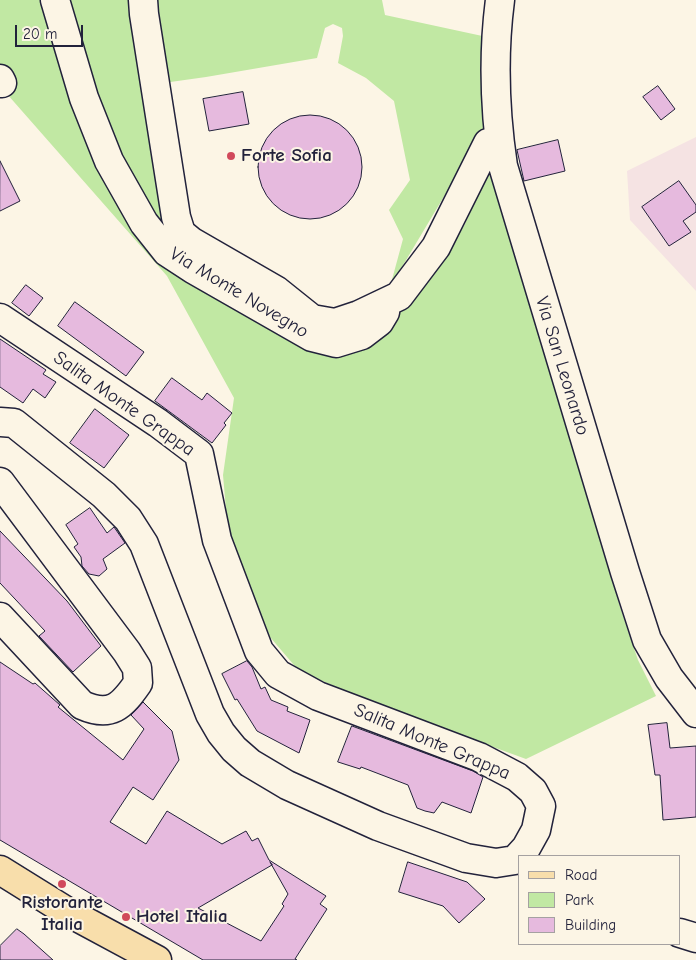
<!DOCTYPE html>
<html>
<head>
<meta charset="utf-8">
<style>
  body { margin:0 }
  #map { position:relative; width:696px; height:960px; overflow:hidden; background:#fcf5e5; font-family:"Comic Neue",sans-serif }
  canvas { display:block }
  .legend { position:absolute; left:518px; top:855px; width:162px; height:90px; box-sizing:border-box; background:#fcf5e5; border:1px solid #a5a1a1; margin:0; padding:6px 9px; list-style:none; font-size:15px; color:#22223b }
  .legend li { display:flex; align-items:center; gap:10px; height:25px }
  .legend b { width:25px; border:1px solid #a5a1a1 }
  .scale { position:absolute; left:15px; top:25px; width:68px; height:22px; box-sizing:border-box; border:2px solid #22223b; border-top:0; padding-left:6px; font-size:15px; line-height:18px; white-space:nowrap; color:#22223b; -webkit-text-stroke:4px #fcf5e5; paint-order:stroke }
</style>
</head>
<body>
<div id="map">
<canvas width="696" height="960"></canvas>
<ul class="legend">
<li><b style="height:6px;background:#f8deab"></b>Road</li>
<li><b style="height:14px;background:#c1e8a3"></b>Park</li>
<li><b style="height:14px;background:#e6bade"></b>Building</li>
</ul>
<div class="scale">20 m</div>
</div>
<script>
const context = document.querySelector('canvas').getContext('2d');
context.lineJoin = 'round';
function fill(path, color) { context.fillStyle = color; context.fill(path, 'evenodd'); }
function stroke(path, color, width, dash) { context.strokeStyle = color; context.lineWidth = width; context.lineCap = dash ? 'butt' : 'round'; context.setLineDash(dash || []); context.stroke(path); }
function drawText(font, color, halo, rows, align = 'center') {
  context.font = font + ' "Comic Neue",sans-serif'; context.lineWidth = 4; context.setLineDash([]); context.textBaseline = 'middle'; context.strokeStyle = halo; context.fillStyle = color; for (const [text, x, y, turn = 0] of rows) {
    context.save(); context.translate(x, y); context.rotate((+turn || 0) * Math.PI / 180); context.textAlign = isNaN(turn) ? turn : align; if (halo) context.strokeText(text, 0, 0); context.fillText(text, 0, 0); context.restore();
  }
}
fill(new Path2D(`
  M 696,137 L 696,291 L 630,220 L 627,171 Z`), '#f5e3e3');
fill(new Path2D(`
  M 0,0 L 382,0 L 385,15 L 487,37 L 486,126 L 390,287 L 403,239 L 389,210 L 410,180 L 394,101 L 366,78 L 338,63 L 343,36 L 342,28 L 333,24 L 325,28 L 317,58 L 206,77 L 149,85 L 168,221 L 319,327 L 379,313 L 418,294 L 440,264 L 465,224 L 494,159 L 620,607 L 638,660 L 656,696 L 526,759 L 381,706 L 299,671 L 270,637 L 228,532 L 223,475 L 234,398 L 167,276 L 0,86 Z`), '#c1e8a3');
const building = new Path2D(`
  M 658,86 L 675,109 L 661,120 L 643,97 Z
  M 243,92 L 249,124 L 209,131 L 203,99 Z
  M258 167a52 52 0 1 1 104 0a52 52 0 1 1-104 0Z
  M 558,140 L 565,171 L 524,181 L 517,150 Z
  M 0,161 L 20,201 L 0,211 Z
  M 679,181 L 696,205 L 696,212 L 683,221 L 691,232 L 669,246 L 642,207 Z
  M 26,285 L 43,298 L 29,316 L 12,303 Z
  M 75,302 L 144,352 L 126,376 L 58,326 Z
  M 0,339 L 46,370 L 43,374 L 56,382 L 45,398 L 33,389 L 23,403 L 0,387 Z
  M 172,378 L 202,400 L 207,393 L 232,413 L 224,423 L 226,425 L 212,443 L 155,401 Z
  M 95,409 L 129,435 L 104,468 L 70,443 Z
  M 90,508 L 107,533 L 114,527 L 125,543 L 103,559 L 107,569 L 99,576 L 89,574 L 82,566 L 81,557 L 74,547 L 78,544 L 66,525 Z
  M 0,531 L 67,601 L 101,646 L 73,672 L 39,636 L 45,631 L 0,583 Z
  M 247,661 L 252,667 L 261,689 L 265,687 L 271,700 L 288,707 L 287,711 L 310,720 L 299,753 L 257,731 L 237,699 L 235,700 L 222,674 Z
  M 0,662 L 33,684 L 35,683 L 60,705 L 58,707 L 123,760 L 144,729 L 131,715 L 143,702 L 172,731 L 179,760 L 153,800 L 133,787 L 110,822 L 146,844 L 167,811 L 222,844 L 246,831 L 252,841 L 258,838 L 269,860 L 326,896 L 320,904 L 327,909 L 295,959 L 297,960 L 203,960 L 0,840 ZM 270,862 L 288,894 L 282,904 L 284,906 L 261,941 L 198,908 L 272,865 Z
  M 667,723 L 670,748 L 696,746 L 696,817 L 663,820 L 660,775 L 655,775 L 648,725 Z
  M 352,726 L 473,771 L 483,777 L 471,813 L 442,802 L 434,813 L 425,811 L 417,808 L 408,785 L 361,767 L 360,769 L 338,762 Z
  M 408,862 L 467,882 L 485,899 L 459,923 L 443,906 L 399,892 Z
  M 17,929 L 24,934 L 53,960 L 0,960 L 0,946 Z`);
fill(building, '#e6bade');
stroke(building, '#22223b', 1);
const minor = new Path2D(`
  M 55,0 L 84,98 L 109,161 L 144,223 L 167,252 L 193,269 L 312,337 L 336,343 L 362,335 L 379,322 L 385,312 L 386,305
  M 143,0 L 144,14 L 176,217 L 181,233 L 192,242 L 277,291 L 312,319 L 335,323 L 359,315 L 399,296 L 436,247 L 488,143 L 499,140
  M 500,0 C 493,54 495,113 503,166 L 625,572 L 647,640 L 669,678 L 696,713
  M 0,79 L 2,83
  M 0,318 L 158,423 L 199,454 L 217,540 L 259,651 L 278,674 L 318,696 L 479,757 L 517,777 L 533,791 L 541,806 L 536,830 L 526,848 L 515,860 L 496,863 L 466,858 L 378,826 L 287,785 L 250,763 L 234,749 L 221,733 L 210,714 L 144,544 L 128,519 L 104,495 L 14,423 L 0,422
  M 0,482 L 127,652 L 137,668 L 138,683 C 122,706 111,718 82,705 L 0,617
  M 680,933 L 696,938`);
const major = new Path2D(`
  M 0,870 L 66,911 L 157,960`);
stroke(minor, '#22223b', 31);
stroke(major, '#22223b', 31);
stroke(minor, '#fcf5e5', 28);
stroke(major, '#f8deab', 28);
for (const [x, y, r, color] of [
  [231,156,5,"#d1495b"],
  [62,884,5,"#d1495b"],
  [126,917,5,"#d1495b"]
]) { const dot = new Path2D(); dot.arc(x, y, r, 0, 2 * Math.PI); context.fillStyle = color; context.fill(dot); stroke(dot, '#fcf5e5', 2); }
drawText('bold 19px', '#22223b', '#fcf5e5', [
  ["Forte Sofia",241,156],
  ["Ristorante",62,903,"center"],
  ["Italia",62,925,"center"],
  ["Hotel Italia",136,917]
], 'left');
drawText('19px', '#22223b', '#fcf5e5', [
  ["Via Monte Novegno",239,293,31],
  ["Via San Leonardo",562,366,73],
  ["Salita Monte Grappa",124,404,35],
  ["Salita Monte Grappa",432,742,23]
]);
</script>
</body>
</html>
